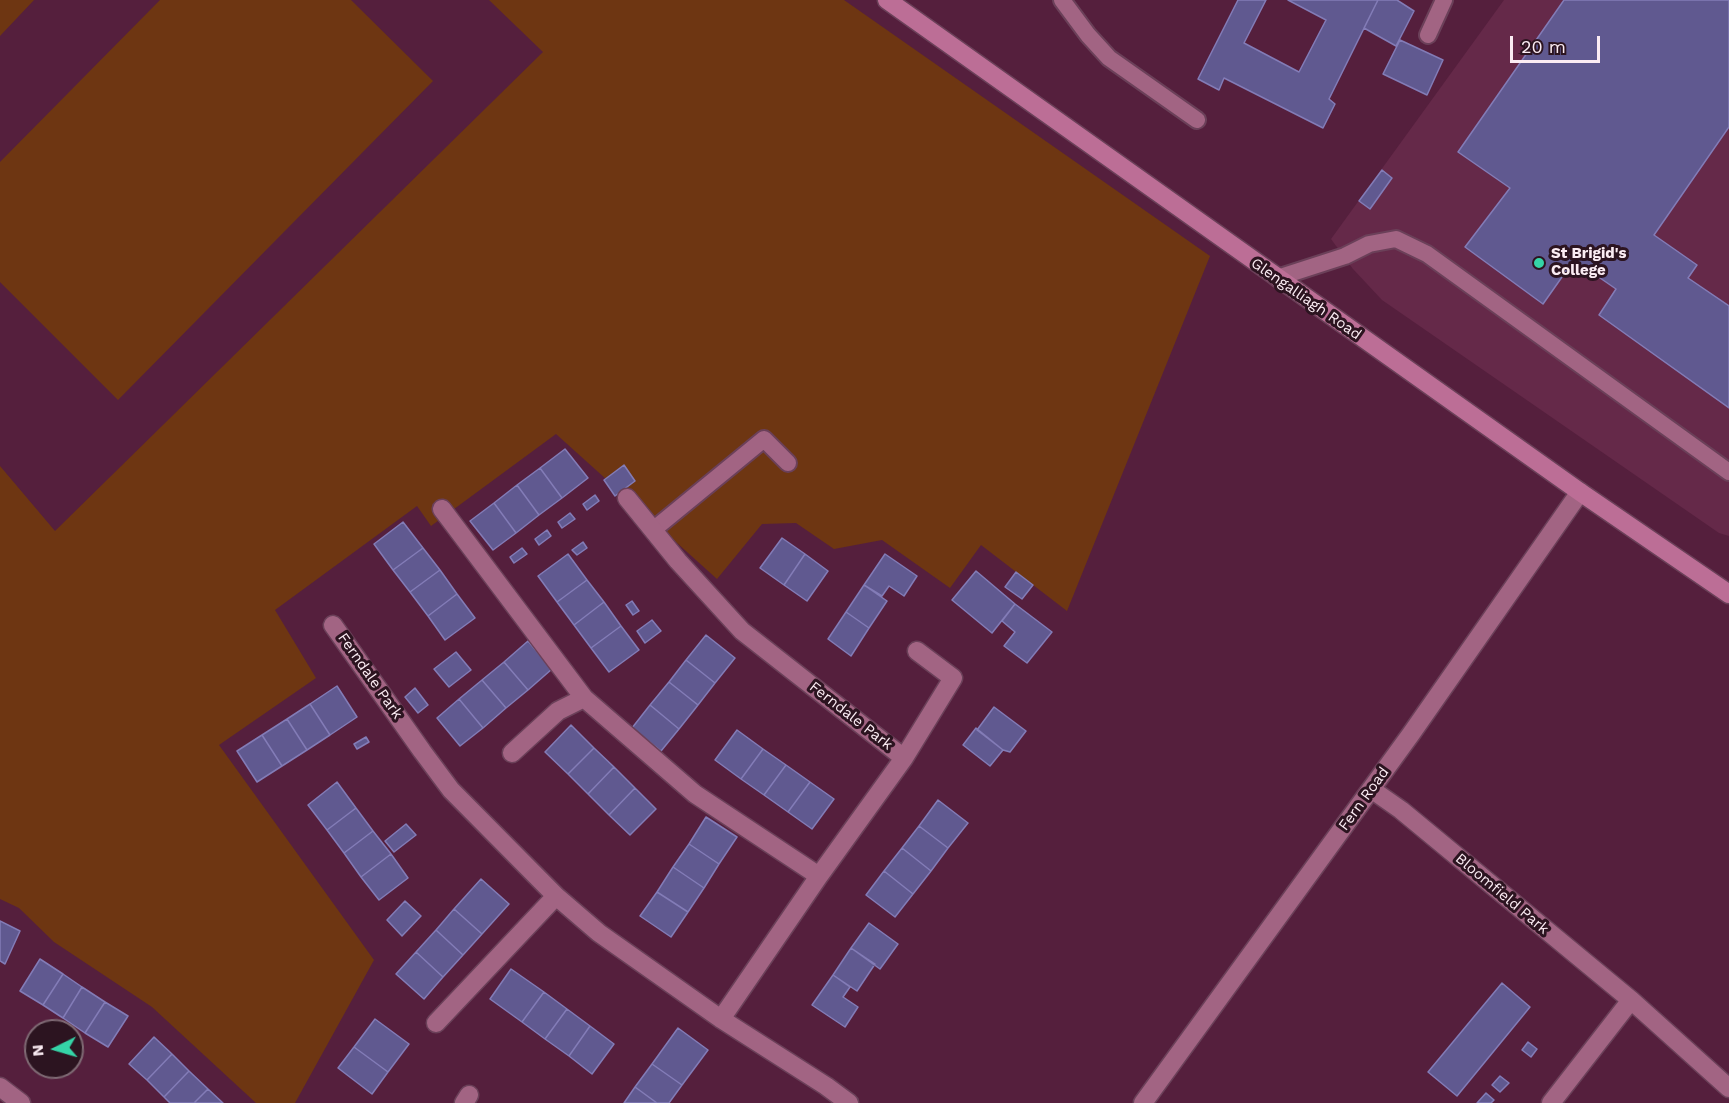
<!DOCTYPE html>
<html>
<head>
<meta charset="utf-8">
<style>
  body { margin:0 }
  #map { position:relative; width:1729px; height:1103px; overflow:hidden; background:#551f3d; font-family:"Work Sans",sans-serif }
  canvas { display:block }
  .north { position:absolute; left:24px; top:1019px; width:60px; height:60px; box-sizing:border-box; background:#2c1420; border:2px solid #7f6a74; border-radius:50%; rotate:265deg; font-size:16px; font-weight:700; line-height:24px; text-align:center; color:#fbecf3 }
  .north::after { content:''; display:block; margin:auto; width:21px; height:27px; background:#35d4a7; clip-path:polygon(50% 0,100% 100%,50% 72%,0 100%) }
  .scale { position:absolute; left:1510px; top:36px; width:90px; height:27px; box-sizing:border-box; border:3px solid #fbecf3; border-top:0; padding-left:8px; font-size:18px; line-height:21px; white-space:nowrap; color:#fbecf3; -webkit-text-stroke:4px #2c1420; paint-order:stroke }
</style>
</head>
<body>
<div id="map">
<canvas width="1729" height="1103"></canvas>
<div class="north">N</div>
<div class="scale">20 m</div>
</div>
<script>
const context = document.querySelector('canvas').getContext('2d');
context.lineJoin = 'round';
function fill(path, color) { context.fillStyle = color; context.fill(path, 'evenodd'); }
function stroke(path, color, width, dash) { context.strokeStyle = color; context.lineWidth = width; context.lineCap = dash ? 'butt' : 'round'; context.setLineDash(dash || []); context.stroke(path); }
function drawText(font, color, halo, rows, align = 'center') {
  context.font = font + ' "Work Sans",sans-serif'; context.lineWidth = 6; context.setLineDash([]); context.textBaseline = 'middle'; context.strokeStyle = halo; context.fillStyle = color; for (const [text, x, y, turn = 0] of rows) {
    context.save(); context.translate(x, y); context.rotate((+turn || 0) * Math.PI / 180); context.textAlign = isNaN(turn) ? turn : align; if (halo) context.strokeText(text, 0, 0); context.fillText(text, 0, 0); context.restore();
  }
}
fill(new Path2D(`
  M 1504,0 L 1729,0 L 1729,536 L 1719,533 L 1382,300 L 1353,269 L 1331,239 Z`), '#652949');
fill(new Path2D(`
  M 0,0 L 34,0 L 0,36 Z
  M 160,0 L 351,0 L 433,81 L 118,400 L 0,282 L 0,162 Z
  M 489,0 L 844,0 L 1210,256 L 1067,611 L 981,545 L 950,588 L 882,540 L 834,549 L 796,523 L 762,524 L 717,579 L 556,434 L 431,526 L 417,506 L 275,610 L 316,678 L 219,745 L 374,960 L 295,1103 L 256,1103 L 152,1007 L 54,942 L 19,908 L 0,899 L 0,466 L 55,531 L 543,52 Z`), '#6e3612');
const building = new Path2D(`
  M 1238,0 L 1266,0 L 1244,43 L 1299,72 L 1326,20 L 1288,0 L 1378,0 L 1329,99 L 1335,104 L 1323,128 L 1224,78 L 1219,90 L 1198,79 Z
  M 1378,0 L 1397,0 L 1414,11 L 1396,46 L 1364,28 Z
  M 1564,0 L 1729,0 L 1729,127 L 1654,235 L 1697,265 L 1688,278 L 1729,306 L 1729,408 L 1599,315 L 1616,289 L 1574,260 L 1543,304 L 1465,247 L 1510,188 L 1458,152 Z
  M 1400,40 L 1443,60 L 1427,95 L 1383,74 Z
  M 1382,170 L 1392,178 L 1370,209 L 1359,201 Z
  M 565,449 L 588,478 L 562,498 L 540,468 Z
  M 624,465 L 635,481 L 615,496 L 604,480 Z
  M 540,468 L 562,498 L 539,515 L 517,485 Z
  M 517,485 L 539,515 L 516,533 L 494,503 Z
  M 595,495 L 599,501 L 587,510 L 583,504 Z
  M 494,503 L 516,533 L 493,550 L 470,521 Z
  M 570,513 L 575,519 L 562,528 L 558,522 Z
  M 403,522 L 423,548 L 393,570 L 374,544 Z
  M 547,530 L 551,536 L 539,545 L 535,539 Z
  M 782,538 L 805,554 L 784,585 L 760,568 Z
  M 583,542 L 587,548 L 577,555 L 572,550 Z
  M 423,548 L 440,570 L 410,592 L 393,570 Z
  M 522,548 L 527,554 L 514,563 L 510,557 Z
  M 568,554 L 587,580 L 557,602 L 538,576 Z
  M 805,554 L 828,571 L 807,601 L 784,585 Z
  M 885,554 L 917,576 L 904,596 L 889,586 L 882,596 L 864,585 Z
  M 440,570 L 457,594 L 428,616 L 410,592 Z
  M 976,571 L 1015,604 L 992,633 L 952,600 Z
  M 1016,572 L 1033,585 L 1022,599 L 1005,587 Z
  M 587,580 L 604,602 L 574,625 L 557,602 Z
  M 864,585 L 887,601 L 869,628 L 846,612 Z
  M 457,594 L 475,618 L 445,640 L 428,616 Z
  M 632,601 L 639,611 L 633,615 L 626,605 Z
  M 604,602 L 621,626 L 591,648 L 574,625 Z
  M 1015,604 L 1052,632 L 1027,663 L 1004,646 L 1015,632 L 1002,621 Z
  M 846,612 L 869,628 L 851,656 L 828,639 Z
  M 652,620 L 661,631 L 645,643 L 637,631 Z
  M 621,626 L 639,650 L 609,672 L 591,648 Z
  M 706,635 L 735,658 L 715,683 L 686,660 Z
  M 528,641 L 552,669 L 528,690 L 504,662 Z
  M 456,652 L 471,670 L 449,687 L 434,669 Z
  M 686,660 L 715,683 L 698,705 L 669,682 Z
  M 504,662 L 528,690 L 506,708 L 482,680 Z
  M 482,680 L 506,708 L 483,728 L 459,699 Z
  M 669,682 L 698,705 L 679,729 L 650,705 Z
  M 337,686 L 357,717 L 330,735 L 310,704 Z
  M 415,688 L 428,705 L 418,713 L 405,697 Z
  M 459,699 L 483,728 L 460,746 L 437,718 Z
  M 310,704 L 330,735 L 307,750 L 287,719 Z
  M 650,705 L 679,729 L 661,751 L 632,728 Z
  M 994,707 L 1026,731 L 1010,752 L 1003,750 L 977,730 Z
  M 287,719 L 307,750 L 282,766 L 262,735 Z
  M 571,725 L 594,748 L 568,774 L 545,752 Z
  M 976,728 L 1003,750 L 990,766 L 963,745 Z
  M 737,730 L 763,749 L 741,779 L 715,760 Z
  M 262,735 L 282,766 L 257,782 L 237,751 Z
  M 366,737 L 369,742 L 357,749 L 354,744 Z
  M 594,748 L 614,767 L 588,794 L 568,774 Z
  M 763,749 L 786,765 L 764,795 L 741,779 Z
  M 786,765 L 810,782 L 788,812 L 764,795 Z
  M 614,767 L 635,788 L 609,815 L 588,794 Z
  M 337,782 L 356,808 L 327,830 L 308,805 Z
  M 810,782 L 834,799 L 812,829 L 788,812 Z
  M 635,788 L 656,809 L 630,835 L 609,815 Z
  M 938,800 L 968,823 L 948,848 L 919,826 Z
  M 356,808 L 373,831 L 344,853 L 327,830 Z
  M 706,817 L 737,837 L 719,864 L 689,844 Z
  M 406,824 L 416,835 L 394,852 L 385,841 Z
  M 919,826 L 948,848 L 931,871 L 902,848 Z
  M 373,831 L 391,854 L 361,877 L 344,853 Z
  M 689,844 L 719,864 L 704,888 L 673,867 Z
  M 902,848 L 931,871 L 913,894 L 884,871 Z
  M 391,854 L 408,878 L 379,900 L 361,877 Z
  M 673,867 L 704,888 L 688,912 L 657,892 Z
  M 884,871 L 913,894 L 895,917 L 866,895 Z
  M 481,879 L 509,904 L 482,934 L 454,909 Z
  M 657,892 L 688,912 L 671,937 L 640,916 Z
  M 405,901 L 421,916 L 402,936 L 387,920 Z
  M 454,909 L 482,934 L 463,955 L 436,930 Z
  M 0,921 L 20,931 L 5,964 L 0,961 Z
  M 869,923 L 898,944 L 880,969 L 851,948 Z
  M 436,930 L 463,955 L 443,977 L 416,952 Z
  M 851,948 L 875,964 L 857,991 L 833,975 Z
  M 416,952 L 443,977 L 424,999 L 396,974 Z
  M 40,959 L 63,974 L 43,1005 L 20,991 Z
  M 511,969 L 544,992 L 522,1022 L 490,999 Z
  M 63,974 L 82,987 L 63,1018 L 43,1005 Z
  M 833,975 L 850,987 L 843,997 L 858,1007 L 845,1027 L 812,1005 Z
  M 1502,983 L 1530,1007 L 1457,1096 L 1428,1072 Z
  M 82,987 L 105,1002 L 85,1033 L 63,1018 Z
  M 544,992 L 567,1009 L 545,1039 L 522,1022 Z
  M 105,1002 L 128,1016 L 108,1047 L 85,1033 Z
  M 567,1009 L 590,1026 L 569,1056 L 545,1039 Z
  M 375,1019 L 409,1044 L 388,1072 L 354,1047 Z
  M 590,1026 L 614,1044 L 592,1074 L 569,1056 Z
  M 678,1028 L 708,1050 L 682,1085 L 652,1064 Z
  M 154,1037 L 172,1054 L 147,1080 L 129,1064 Z
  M 1528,1042 L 1537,1049 L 1531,1057 L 1522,1050 Z
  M 354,1047 L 388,1072 L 372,1094 L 338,1068 Z
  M 172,1054 L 189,1071 L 164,1097 L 147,1080 Z
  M 652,1064 L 682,1085 L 669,1103 L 657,1103 L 635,1087 Z
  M 189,1071 L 208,1089 L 194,1103 L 170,1103 L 164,1097 Z
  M 1500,1076 L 1509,1083 L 1500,1092 L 1492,1085 Z
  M 635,1087 L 657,1103 L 624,1103 Z
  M 208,1089 L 223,1103 L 194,1103 Z
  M 1486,1093 L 1494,1100 L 1491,1103 L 1477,1103 Z`);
fill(building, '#605990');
stroke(building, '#837cb7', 1.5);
const lane = new Path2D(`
  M 1062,0 L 1088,35 L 1109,58 L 1197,120
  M 1428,35 L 1444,0
  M 1277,278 L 1345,256 L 1369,244 L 1396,239 L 1427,254 L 1729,472
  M 653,530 L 764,439 L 788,463`);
const street = new Path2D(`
  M 627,498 L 678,561 L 742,631 L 904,758 L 819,876 L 721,1019
  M 442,509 L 584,698 L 695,794 L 819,876
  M 333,625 L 422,751 L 451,790 L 556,896 L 599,933 L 721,1019 L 826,1086 L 849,1103
  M 512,753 L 558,711 L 584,698
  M 904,758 L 953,678 L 917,651
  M 1371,789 L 1401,810 L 1631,1000 L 1729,1088
  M 436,1023 L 556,896
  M 0,1087 L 21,1103
  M 464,1103 L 469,1095
  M 1143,1103 L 1411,734 L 1580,492
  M 1551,1103 L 1631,1000`);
const secondary = new Path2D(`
  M 887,0 L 1580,492 L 1729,594`);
stroke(lane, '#6b4059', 20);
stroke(street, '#6b4059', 21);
stroke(secondary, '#6b4059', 21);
stroke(lane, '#a26483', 16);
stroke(street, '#a26483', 18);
stroke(secondary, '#bc6e96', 18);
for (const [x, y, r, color] of [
  [1539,263,6,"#35d4a7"]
]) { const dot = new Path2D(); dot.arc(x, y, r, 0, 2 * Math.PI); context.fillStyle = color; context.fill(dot); stroke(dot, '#2c1420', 2); }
drawText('bold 15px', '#fbecf3', '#2c1420', [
  ["St Brigid's",1551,254],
  ["College",1551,271]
], 'left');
drawText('15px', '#fbecf3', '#2c1420', [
  ["Glengalliagh Road",1306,299,35],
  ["Ferndale Park",370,676,55],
  ["Ferndale Park",851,716,38],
  ["Fern Road",1364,799,-54],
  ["Bloomfield Park",1502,894,40]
]);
</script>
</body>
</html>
